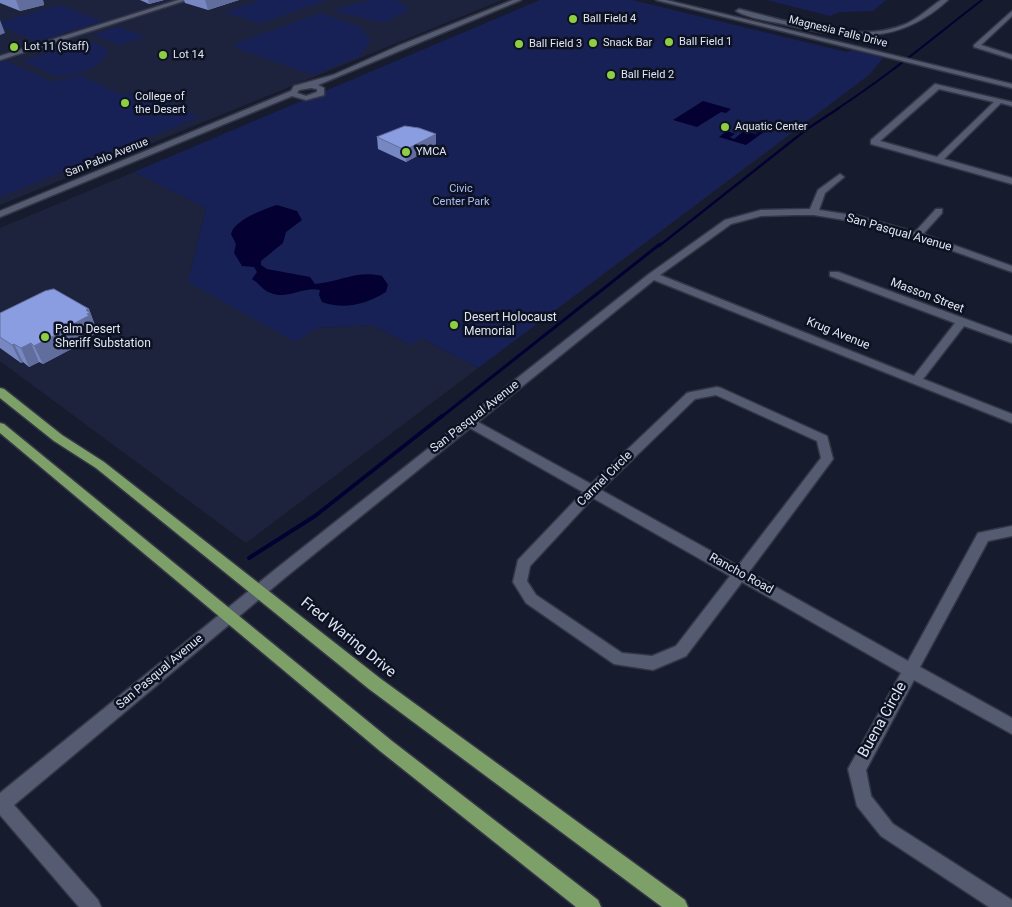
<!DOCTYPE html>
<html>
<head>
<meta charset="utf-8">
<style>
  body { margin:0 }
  canvas { display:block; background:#161b2d }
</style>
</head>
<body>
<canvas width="1012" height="907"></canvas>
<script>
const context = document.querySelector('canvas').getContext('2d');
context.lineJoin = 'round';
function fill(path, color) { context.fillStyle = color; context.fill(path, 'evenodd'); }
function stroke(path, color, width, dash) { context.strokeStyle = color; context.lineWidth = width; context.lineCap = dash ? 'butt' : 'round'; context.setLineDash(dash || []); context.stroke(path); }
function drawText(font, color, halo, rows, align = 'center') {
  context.font = font + ' Roboto,sans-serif'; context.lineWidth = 5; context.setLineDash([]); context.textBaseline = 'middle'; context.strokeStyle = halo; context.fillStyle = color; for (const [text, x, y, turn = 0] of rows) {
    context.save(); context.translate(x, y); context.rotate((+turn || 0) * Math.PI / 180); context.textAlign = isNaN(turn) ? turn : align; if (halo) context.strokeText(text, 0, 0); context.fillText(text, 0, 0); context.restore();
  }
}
fill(new Path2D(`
  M 0,0 L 502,0 L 0,205 Z
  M 134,172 L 206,208 L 188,282 L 317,328 L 372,325 L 411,345 L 421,338 L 478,368 L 246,543 L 0,361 L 0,228 Z`), '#1d233c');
fill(new Path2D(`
  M 261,0 L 327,0 L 260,24 L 225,12 Z
  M 371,0 L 395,0 L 407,6 L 407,11 L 384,23 L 336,12 L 337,9 Z
  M 540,0 L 632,0 L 846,52 L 853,50 L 883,58 L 869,75 L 478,368 L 421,338 L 411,345 L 372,325 L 317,328 L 295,342 L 188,282 L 206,208 L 134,172 Z
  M 767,0 L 886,0 L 873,11 L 840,12 L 830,16 Z
  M 60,5 L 103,21 L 37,42 L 0,26 L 0,22 Z
  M 321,13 L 359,26 L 371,41 L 359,57 L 313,75 L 236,48 L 236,43 Z
  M 118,27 L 145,37 L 119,45 L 93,35 Z
  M 83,40 L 99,44 L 106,49 L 107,55 C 96,70 76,74 57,77 L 23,61 Z
  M 5,60 L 53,82 L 80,75 L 122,95 L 145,92 L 199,117 L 0,197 L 0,62 Z`), '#182155');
fill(new Path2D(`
  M 703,101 L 731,109 L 726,113 L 721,112 L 697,127 L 673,120 Z
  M 753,125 L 768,129 L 746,145 L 719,137 L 727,131 L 735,134 L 730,137 L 734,139 L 744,131 L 756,134 L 757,133 L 747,129 Z
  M 277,205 L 297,211 L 302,220 L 286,232 L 283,243 L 261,261 L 261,265 L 267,269 L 310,277 L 315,284 C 340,282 356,270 382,276 L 388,285 L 386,292 C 367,304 344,310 322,302 L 319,295 L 320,290 C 304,286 287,300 271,293 C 263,291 259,283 252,279 L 257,272 L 254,267 L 242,266 L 234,253 L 236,244 L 231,234 C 234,220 264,209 277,205 Z`), '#040032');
stroke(new Path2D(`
  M 837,109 C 888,76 934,37 982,0`), '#040032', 2);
stroke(new Path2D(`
  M 659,246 L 807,129 L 839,108`), '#040032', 2.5);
stroke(new Path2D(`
  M 440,418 L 660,244`), '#040032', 3);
stroke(new Path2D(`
  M 249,558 L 315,516 L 442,416`), '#040032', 4);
const minor = new Path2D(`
  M 178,0 L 187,0 L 0,60 L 0,56 Z
  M 513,0 L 521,0 L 318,85 L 324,88 L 324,95 L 306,100 L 292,96 L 0,217 L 0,211 L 291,91 L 294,86 L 333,75 L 398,46 ZM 311,88 L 317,89 L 317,92 L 306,96 L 297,93 L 299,90 Z
  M 656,0 L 666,0 L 1012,84 L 1012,88 Z
  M 941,0 L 948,0 C 897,47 846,39 783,24 C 769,21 748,18 736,11 L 739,9 C 788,21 857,45 906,24 C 919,18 929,8 941,0 Z
  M 1012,11 L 1012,16 L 981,45 L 1012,55 L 1012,59 L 974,47 L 974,45 Z
  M 935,84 L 1012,102 L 1012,106 L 1001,103 L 944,159 L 1012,178 L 1012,184 L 871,144 L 871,140 ZM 939,89 L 994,102 L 937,157 L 880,141 Z
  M 840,174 L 844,177 L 825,193 L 819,210 L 858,216 L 915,232 L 936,209 L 942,209 L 942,213 L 923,234 L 1012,266 L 1012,272 L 914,237 L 857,222 L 814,215 L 794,215 L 761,216 L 731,224 L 660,275 L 914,376 L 955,323 L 830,276 L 830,272 L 838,272 L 1012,336 L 1012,343 L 964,326 L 923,379 L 1012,414 L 1012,423 L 654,280 L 478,422 L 591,484 L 687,393 L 691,392 L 717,387 L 721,388 L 827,436 L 833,459 L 749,572 L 908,661 L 978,533 L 1012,526 L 1012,536 L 988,541 L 920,667 L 1012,718 L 1012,734 L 914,680 L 866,770 L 871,796 L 893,824 L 1012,900 L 1012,907 L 989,907 L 881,836 L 857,806 L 848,769 L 901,673 L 742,582 L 686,656 L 653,670 L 614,664 L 526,603 L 513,582 L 518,560 L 583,492 L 470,428 L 287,576 L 14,805 L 98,900 L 101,907 L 79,907 L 0,815 L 0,793 L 277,568 L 649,274 L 725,220 L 761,210 L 810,209 L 818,190 ZM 716,395 L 817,441 L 821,458 L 738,566 L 601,490 L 695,399 ZM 593,498 L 730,576 L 676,646 L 652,656 L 622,653 L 536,595 L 527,581 L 530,566 Z`);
const major = new Path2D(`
  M 0,388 L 4,389 L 62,435 L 104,462 L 381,679 L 685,900 L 688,907 L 662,907 L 369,689 L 96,468 L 54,441 L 0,398 Z
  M 0,423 L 4,424 L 392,741 L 598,900 L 601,907 L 576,907 L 380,751 L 0,433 Z`);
stroke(minor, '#343646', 3);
stroke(major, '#343646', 3);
fill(minor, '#555c72');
fill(major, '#7da068');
fill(new Path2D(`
  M 0,0 L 43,0 L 44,5 L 20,11 L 0,3 Z
  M 140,0 L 164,0 L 149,4 Z
  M 184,0 L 239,0 L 208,10 L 185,3 Z
  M 436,134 L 436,146 L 406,162 L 378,149 L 377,137 Z
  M 89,309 L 97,331 L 96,331 L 97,333 L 74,345 L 75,347 L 43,364 L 39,362 L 29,367 L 23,362 L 21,363 L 0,348 L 0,313 Z`), '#7787c1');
fill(new Path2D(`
  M 16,0 L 43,0 L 44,5 L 20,11 Z
  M 148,0 L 164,0 L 149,4 Z
  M 205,0 L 239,0 L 208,10 Z
  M 0,20 L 5,33 L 0,35 Z
  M 436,134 L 436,146 L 406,162 L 405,150 Z
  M 89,309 L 97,331 L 96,331 L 97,333 L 74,345 L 75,347 L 43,364 L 34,346 L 66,328 Z
  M 31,343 L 39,362 L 29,367 L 21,348 Z
  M 14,344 L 23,362 L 21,363 L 12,345 Z`), '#616e9d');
const building = new Path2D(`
  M 405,126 L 419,128 L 436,134 L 405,150 L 377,137 Z
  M 54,289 L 89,309 L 86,310 L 90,313 L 87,314 L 90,315 L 66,328 L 67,329 L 34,346 L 31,343 L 21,348 L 14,344 L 12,345 L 0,337 L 0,313 L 45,291 Z`);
fill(building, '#8a9de0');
stroke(building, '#616e9d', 1);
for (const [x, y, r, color] of [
  [573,19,5,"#8ece43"],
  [669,42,5,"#8ece43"],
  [593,43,5,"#8ece43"],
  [519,44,5,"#8ece43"],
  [14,47,5,"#8ece43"],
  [163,55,5,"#8ece43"],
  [611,75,5,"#8ece43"],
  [125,103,5,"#8ece43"],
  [725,127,5,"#8ece43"],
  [406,152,5,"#8ece43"],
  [454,325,5,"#8ece43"],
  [45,337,5,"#8ece43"]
]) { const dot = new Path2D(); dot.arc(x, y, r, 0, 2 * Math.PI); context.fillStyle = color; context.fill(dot); stroke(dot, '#0d1223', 2); }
drawText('11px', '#e1e5f2', '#0d1223', [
  ["Ball Field 4",583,19],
  ["Ball Field 1",679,42],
  ["Snack Bar",603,43],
  ["Ball Field 3",529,44],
  ["Lot 11 (Staff)",24,47],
  ["Lot 14",173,55],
  ["Ball Field 2",621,75],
  ["College of",135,97],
  ["the Desert",135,110],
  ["Aquatic Center",735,127],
  ["YMCA",416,152]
], 'left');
drawText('11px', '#e1e5f2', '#0d1223', [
  ["Magnesia Falls Drive",838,32,14],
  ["San Pablo Avenue",107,158,-22]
]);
drawText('11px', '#adbdf3', '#0d1223', [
  ["Civic",461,189],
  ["Center Park",461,202]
]);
drawText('12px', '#e1e5f2', '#0d1223', [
  ["San Pasqual Avenue",899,233,16],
  ["Masson Street",927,296,21],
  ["Krug Avenue",838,334,22],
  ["San Pasqual Avenue",475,417,-38],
  ["Carmel Circle",605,479,-45],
  ["Rancho Road",741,574,29],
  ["San Pasqual Avenue",160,672,-40]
]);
drawText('12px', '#e1e5f2', '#0d1223', [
  ["Desert Holocaust",464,318],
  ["Memorial",464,332],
  ["Palm Desert",55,330],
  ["Sheriff Substation",55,344]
], 'left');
drawText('15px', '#e1e5f2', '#0d1223', [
  ["Fred Waring Drive",348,638,39],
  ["Buena Circle",883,720,-61]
]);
</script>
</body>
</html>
